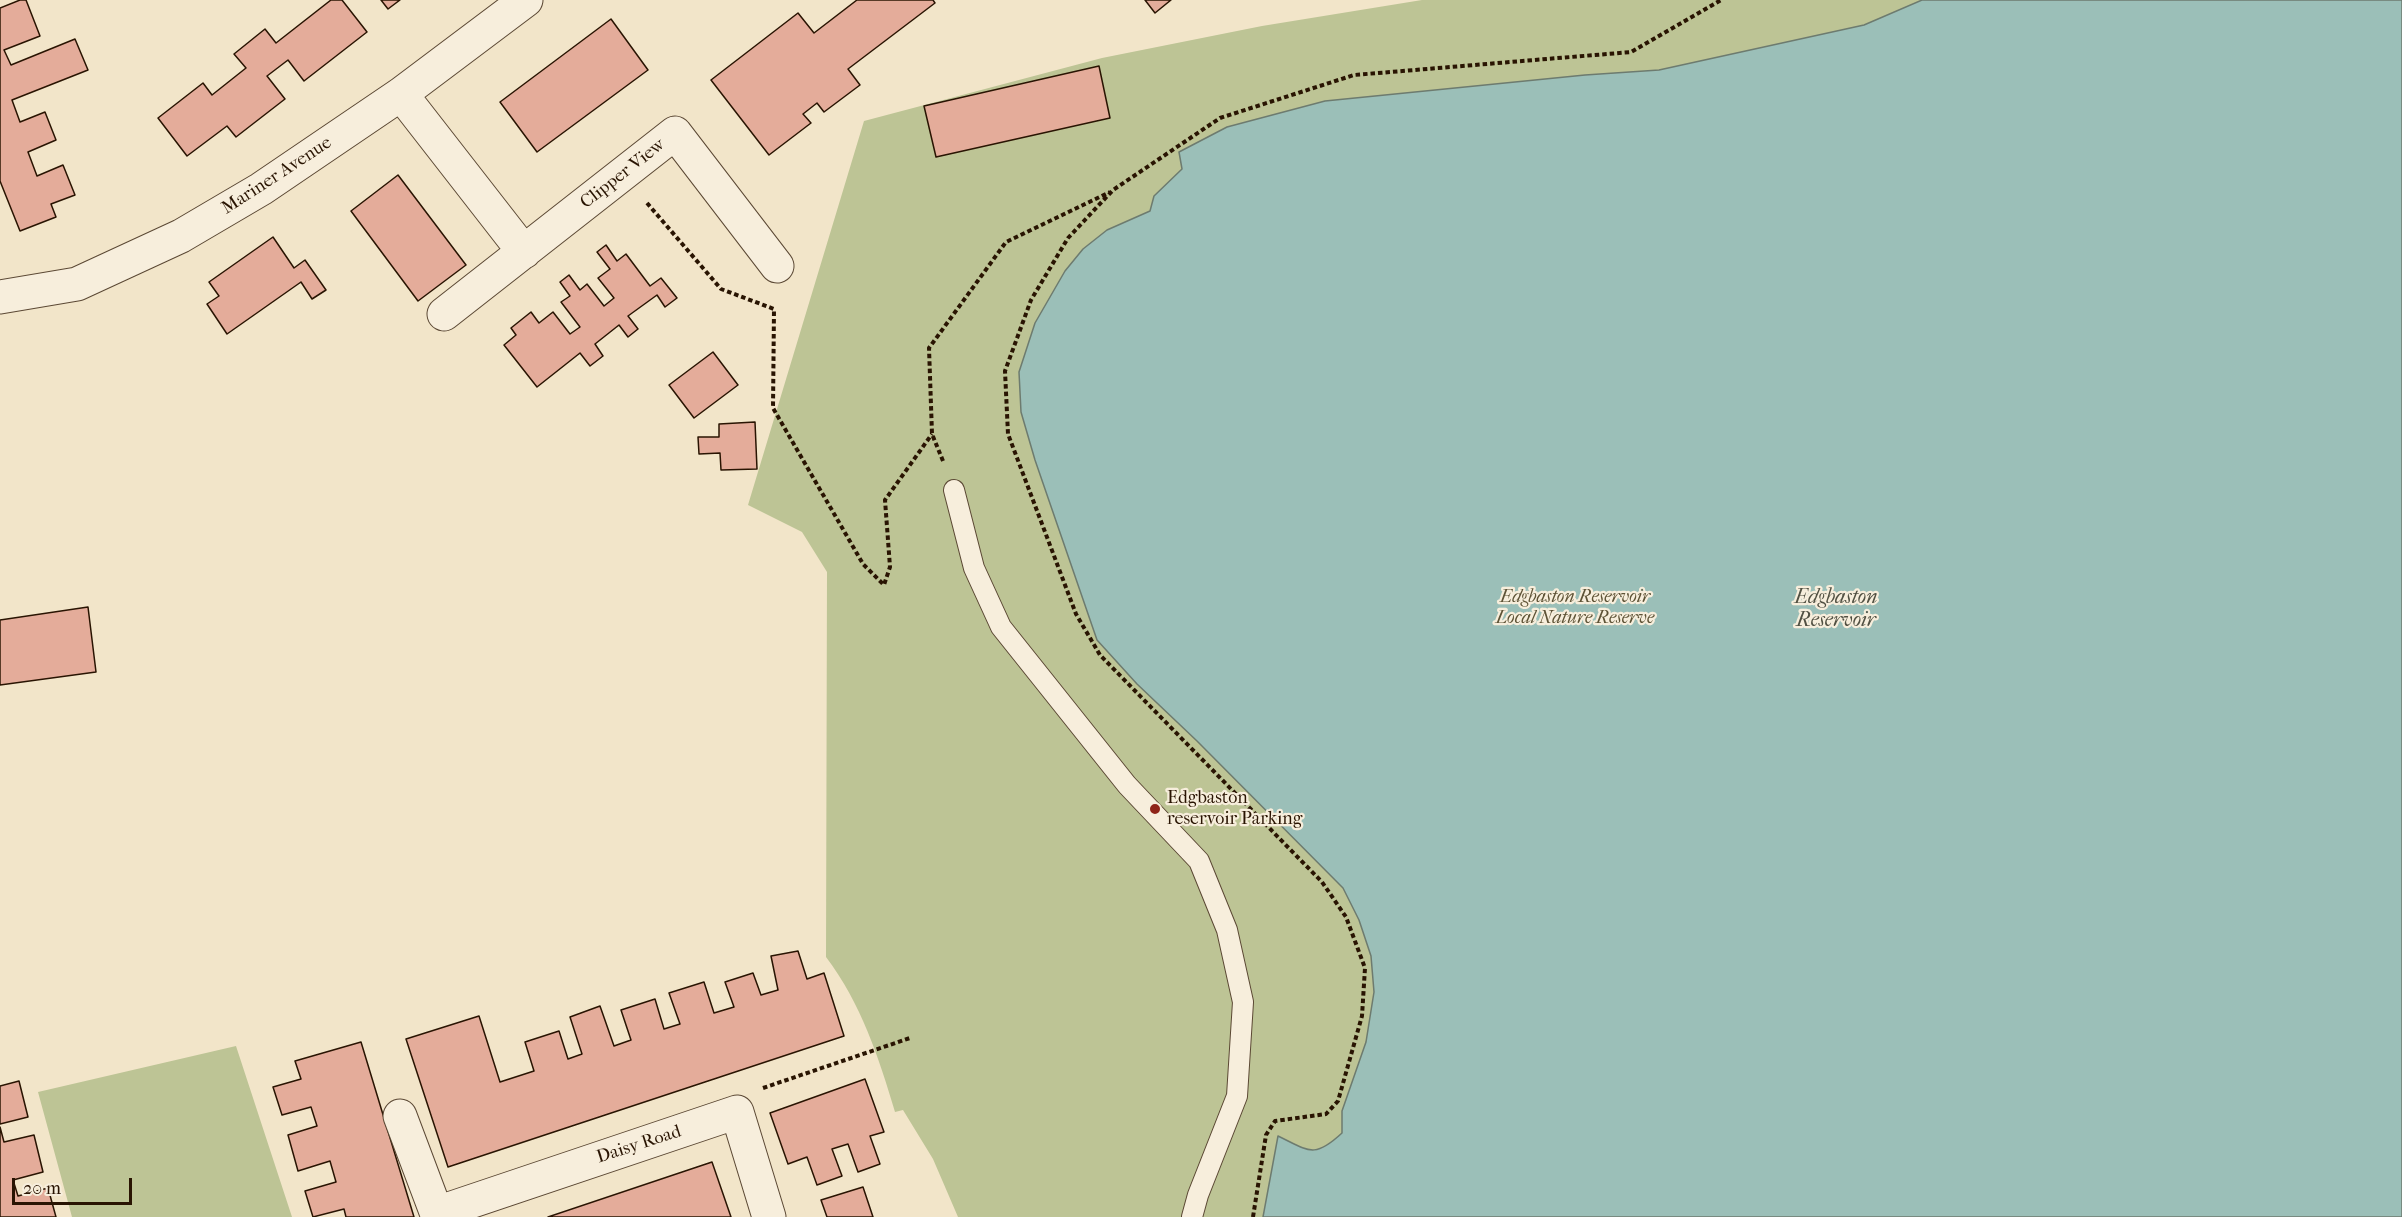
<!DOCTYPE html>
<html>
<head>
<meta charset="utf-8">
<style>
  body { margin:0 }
  #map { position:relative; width:2402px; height:1217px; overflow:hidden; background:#f2e5c9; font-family:"IM FELL French Canon",serif }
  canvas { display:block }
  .scale { position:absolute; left:12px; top:1178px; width:120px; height:27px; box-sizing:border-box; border:3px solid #291402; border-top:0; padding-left:8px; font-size:18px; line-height:21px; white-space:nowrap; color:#291402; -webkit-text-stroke:4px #f7eedc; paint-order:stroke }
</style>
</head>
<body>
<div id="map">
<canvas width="2402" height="1217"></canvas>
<div class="scale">20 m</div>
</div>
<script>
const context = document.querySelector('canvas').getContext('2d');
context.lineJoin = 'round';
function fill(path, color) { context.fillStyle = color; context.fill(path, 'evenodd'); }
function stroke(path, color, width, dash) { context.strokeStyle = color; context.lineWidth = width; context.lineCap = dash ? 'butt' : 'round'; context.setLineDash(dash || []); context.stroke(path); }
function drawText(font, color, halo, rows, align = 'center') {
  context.font = font + ' "IM FELL French Canon",serif'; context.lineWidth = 4.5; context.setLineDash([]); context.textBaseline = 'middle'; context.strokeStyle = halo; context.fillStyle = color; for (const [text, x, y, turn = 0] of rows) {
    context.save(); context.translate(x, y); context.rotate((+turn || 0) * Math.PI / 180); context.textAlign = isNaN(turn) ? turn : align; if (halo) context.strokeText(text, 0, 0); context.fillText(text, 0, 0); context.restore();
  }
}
fill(new Path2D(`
  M 1422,0 L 2402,0 L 2402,1217 L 958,1217 L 933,1159 L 903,1110 L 895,1112 C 879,1058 861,1003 826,957 L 827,572 L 802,532 L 748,505 L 864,121 L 1102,58 L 1262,26 Z
  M 236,1046 L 292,1217 L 72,1217 L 38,1092 Z`), '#bdc495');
const water = new Path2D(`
  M 1922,0 L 2402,0 L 2402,1217 L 1263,1217 L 1278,1136 C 1309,1151 1314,1159 1342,1133 L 1342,1111 L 1366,1042 L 1374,992 L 1371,956 L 1359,920 L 1343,888 L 1197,741 L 1137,684 L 1097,640 L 1035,460 L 1021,412 L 1019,372 L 1035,323 L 1065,271 L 1083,249 L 1107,230 L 1150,211 L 1154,196 L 1182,169 L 1179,152 L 1227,127 L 1325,101 L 1585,75 L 1659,70 L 1864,25 Z`);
fill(water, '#9bbfb8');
stroke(water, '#6d7b6f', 1.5);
const building = new Path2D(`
  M 20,0 L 26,0 L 40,36 L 4,50 L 11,65 L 75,39 L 88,70 L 12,100 L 20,122 L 45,112 L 56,140 L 28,152 L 37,176 L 63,165 L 75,195 L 51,204 L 56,217 L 20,231 L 0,181 L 0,8 Z
  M 331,0 L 342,0 L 367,32 L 304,81 L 288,60 L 267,76 L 285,99 L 236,137 L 227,126 L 187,156 L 158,118 L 203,83 L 212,95 L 246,68 L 234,54 L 265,29 L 276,43 Z
  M 381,0 L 400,0 L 388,9 Z
  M 857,0 L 933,0 L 935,3 L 848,69 L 860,85 L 824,112 L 817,103 L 803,114 L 811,123 L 769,155 L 711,80 L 798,13 L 814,33 Z
  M 1145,0 L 1171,0 L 1155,13 Z
  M 611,19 L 648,70 L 537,152 L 500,102 Z
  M 1099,66 L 1110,118 L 936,157 L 924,106 Z
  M 398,175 L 466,265 L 418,301 L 351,211 Z
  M 273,237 L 294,268 L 305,260 L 326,290 L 312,299 L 301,282 L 227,334 L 207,304 L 219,296 L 209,282 Z
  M 606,245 L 617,261 L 626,254 L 650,286 L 661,278 L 677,298 L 665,307 L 657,295 L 628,316 L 638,329 L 628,337 L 619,325 L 595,344 L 603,356 L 590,366 L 580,353 L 537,387 L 504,345 L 516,335 L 511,328 L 531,312 L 539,323 L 553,312 L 570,334 L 580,327 L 561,302 L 570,296 L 560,282 L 569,275 L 580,290 L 587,284 L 604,306 L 614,298 L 598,278 L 610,269 L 597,252 Z
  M 713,352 L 738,385 L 694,418 L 669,385 Z
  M 755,422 L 757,469 L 721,470 L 720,453 L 699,454 L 698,437 L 719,437 L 719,424 Z
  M 88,607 L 96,672 L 0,685 L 0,620 Z
  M 798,951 L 807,979 L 824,973 L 844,1036 L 448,1167 L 406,1039 L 479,1016 L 500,1082 L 534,1071 L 525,1042 L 559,1031 L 568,1059 L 582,1054 L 570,1017 L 600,1006 L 614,1046 L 631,1040 L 621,1010 L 655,999 L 664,1029 L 680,1024 L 669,993 L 704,982 L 714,1013 L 734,1007 L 725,982 L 753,973 L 761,995 L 778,990 L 771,956 Z
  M 361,1042 L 414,1217 L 346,1217 L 344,1209 L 313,1217 L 305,1191 L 336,1182 L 330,1161 L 298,1171 L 288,1135 L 317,1126 L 311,1107 L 282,1115 L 273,1087 L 301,1079 L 295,1061 Z
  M 865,1079 L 884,1132 L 870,1136 L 880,1164 L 858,1172 L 848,1144 L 832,1149 L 842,1176 L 817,1185 L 807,1157 L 788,1164 L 770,1113 Z
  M 19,1081 L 28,1117 L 0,1124 L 0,1086 Z
  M 0,1127 L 4,1142 L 34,1135 L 43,1172 L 13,1180 L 18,1196 L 48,1188 L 56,1217 L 0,1217 Z
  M 712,1162 L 731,1217 L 548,1217 Z
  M 863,1187 L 873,1217 L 827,1217 L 821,1200 Z`);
fill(building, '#e4ac9a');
stroke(building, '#291402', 1.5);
const service = new Path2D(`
  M 954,490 L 974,568 L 1001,627 L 1127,785 L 1199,861 L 1227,930 L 1243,1002 L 1237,1096 L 1198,1195 L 1192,1217`);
const minor = new Path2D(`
  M 401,94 L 524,252
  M 0,297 L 77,284 L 181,236 L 261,189 L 401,94 L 526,0
  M 444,314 L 675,133 L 777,266
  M 400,1116 L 438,1217
  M 437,1213 L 737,1112 L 769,1217`);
stroke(service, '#5b4834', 22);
stroke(minor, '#5b4834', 35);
stroke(new Path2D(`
  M 647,203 L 721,289 L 774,309 L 773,408 L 863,564 L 884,585 L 890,567 L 885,500 L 932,434
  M 943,461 L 932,434 L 929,348 L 1006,242 L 1110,192
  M 763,1088 L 910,1038
  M 1253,1217 L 1266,1135 L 1275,1121 L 1326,1114 L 1338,1101 L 1362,1016 L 1365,968 L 1346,917 L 1322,882 L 1100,655 L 1076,614 L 1008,434 L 1005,371 L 1031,300 L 1068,238 L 1113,190 L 1220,118 L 1354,75 L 1631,52 L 1721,0`), '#291402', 4, [4.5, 3]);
stroke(service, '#f7eedc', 20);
stroke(minor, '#f7eedc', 33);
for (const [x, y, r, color] of [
  [1155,809,6,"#8f2418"]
]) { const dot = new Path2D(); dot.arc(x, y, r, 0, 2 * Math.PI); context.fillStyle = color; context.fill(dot); stroke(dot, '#f7eedc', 2); }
drawText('18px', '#291402', '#f7eedc', [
  ["Clipper View",623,174,-38],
  ["Mariner Avenue",277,176,-33],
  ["Daisy Road",639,1145,-18]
]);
drawText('italic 18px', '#5d5235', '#f7eedc', [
  ["Edgbaston Reservoir",1575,598],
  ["Local Nature Reserve",1575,619]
]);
drawText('18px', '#291402', '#f7eedc', [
  ["Edgbaston",1167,799],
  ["reservoir Parking",1167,820]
], 'left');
drawText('italic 20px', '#515042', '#f7eedc', [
  ["Edgbaston",1836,598],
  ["Reservoir",1836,621]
]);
</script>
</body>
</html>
